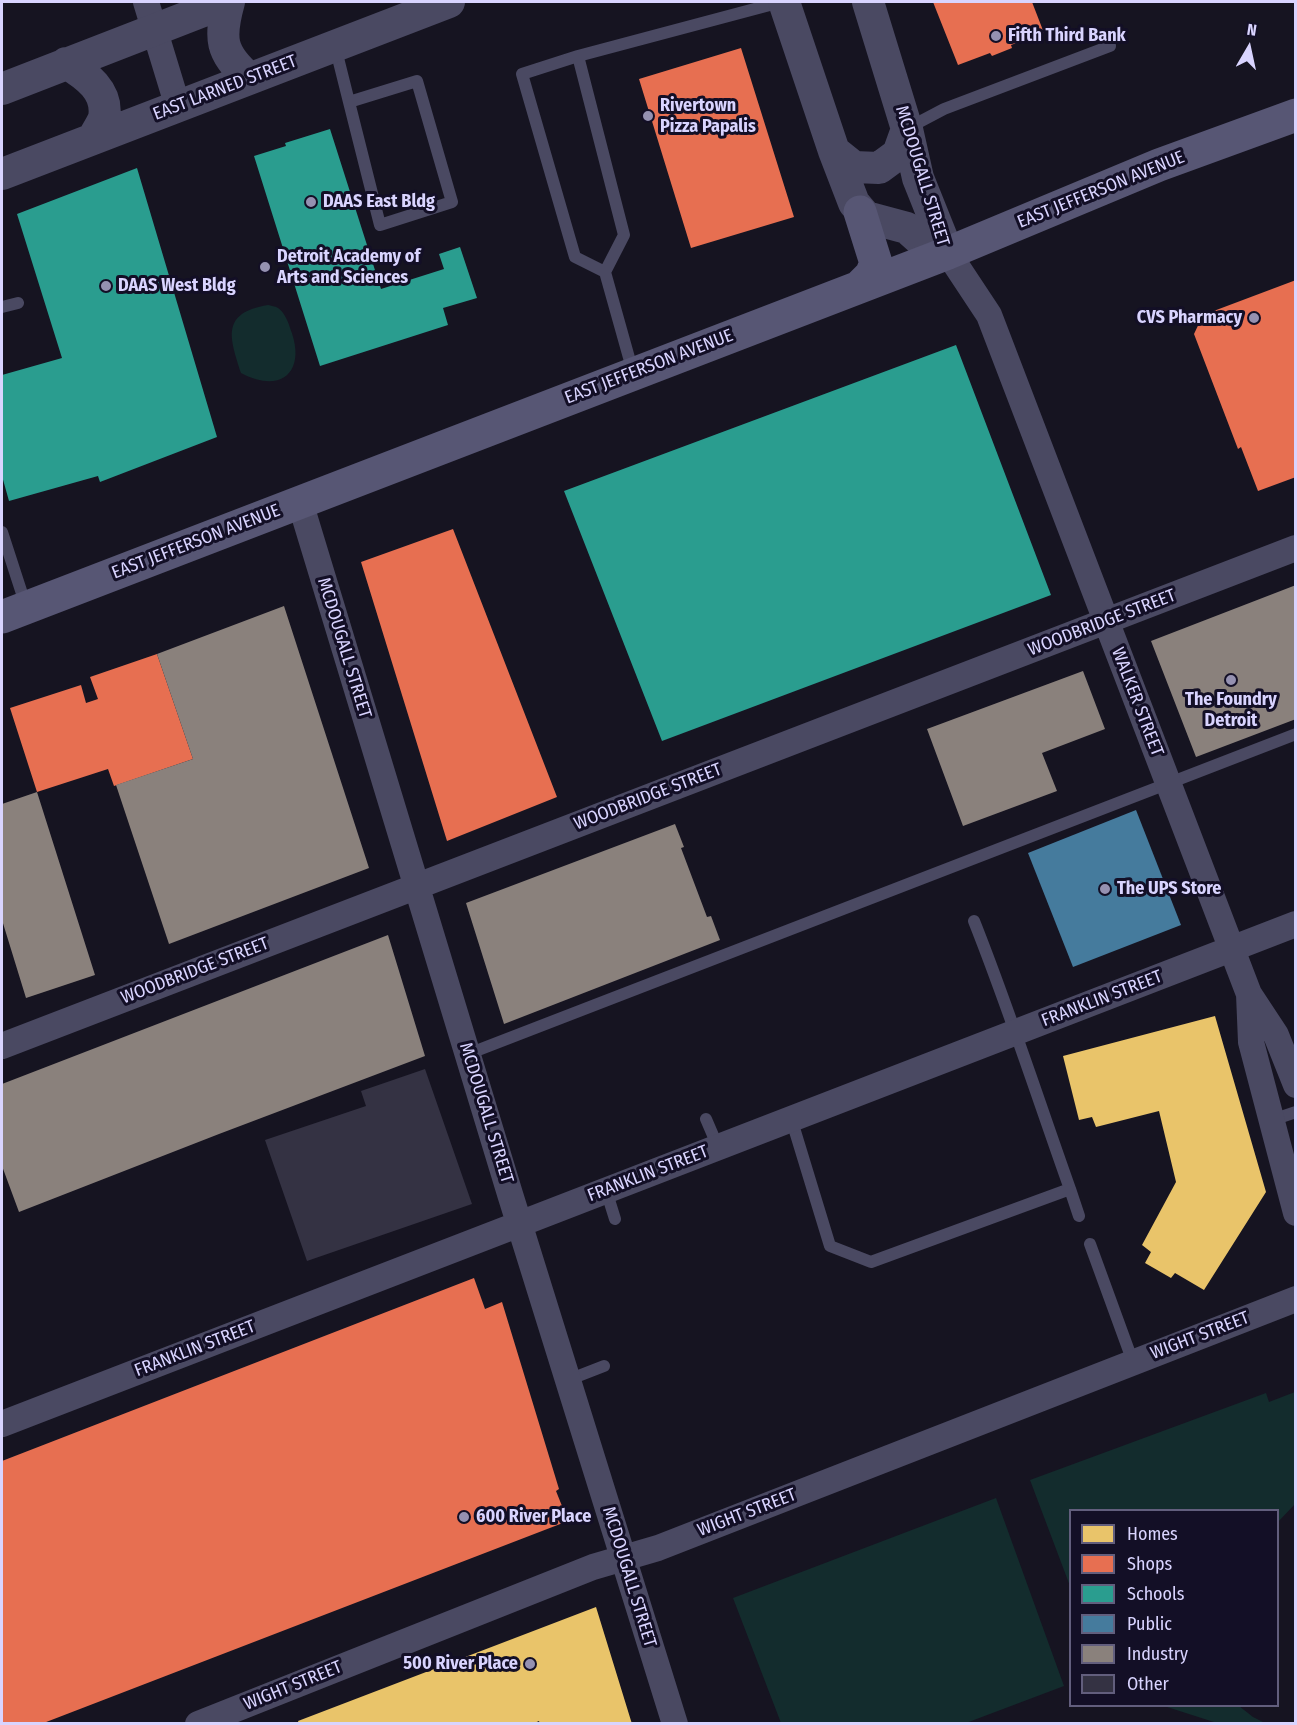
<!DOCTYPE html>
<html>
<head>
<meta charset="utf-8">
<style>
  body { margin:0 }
  #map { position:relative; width:1297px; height:1725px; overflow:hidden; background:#161421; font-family:"Fira Sans Condensed",sans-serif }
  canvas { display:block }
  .frame { position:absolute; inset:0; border:3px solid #d9d4ff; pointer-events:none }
  .legend { position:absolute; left:1069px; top:1509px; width:210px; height:198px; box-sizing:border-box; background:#130f26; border:2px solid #625e7d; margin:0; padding:8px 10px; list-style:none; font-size:18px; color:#d9d4ff }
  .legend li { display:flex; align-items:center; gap:12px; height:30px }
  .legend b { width:30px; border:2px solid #625e7d }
  .north { position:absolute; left:1219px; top:18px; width:60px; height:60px; -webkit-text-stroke:4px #130f26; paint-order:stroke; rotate:9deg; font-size:16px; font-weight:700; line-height:24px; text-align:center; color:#d9d4ff }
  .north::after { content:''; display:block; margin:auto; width:21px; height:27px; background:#d9d4ff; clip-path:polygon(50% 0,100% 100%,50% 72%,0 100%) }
</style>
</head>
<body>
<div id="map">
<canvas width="1297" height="1725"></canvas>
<div class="frame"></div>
<ul class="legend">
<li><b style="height:16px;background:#e9c46a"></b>Homes</li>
<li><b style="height:16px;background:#e76f51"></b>Shops</li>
<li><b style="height:16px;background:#2a9d8f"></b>Schools</li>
<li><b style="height:16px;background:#457b9d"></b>Public</li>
<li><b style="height:16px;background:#8a817c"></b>Industry</li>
<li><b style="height:16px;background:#343243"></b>Other</li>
</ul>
<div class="north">N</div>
</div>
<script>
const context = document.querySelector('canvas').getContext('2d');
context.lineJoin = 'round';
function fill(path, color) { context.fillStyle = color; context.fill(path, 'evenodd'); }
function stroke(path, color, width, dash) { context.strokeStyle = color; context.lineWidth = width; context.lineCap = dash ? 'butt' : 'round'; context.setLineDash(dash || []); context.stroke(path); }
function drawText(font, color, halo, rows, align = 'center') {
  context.font = font + ' "Fira Sans Condensed",sans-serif'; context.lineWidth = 6; context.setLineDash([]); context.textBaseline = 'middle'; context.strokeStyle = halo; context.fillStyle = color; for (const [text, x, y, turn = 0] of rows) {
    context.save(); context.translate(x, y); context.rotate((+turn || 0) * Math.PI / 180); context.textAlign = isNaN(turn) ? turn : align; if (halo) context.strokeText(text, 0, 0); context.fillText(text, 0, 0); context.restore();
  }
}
fill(new Path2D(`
  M 268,305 C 271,306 275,306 278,308 C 284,312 288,321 290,328 C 307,370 283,395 241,373 C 230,338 220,313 268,305 Z
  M 1295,1392 L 1295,1504 L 1278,1522 L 1278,1510 L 1070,1510 L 1070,1586 L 1030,1480 L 1266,1393 L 1269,1402 Z
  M 996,1498 L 1064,1686 L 966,1723 L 781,1723 L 733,1598 Z
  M 1164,1706 L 1239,1706 L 1253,1717 L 1265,1723 L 1217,1723 Z`), '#132c2d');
fill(new Path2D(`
  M 1215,1016 L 1266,1192 L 1204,1290 L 1175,1273 L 1171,1278 L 1145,1263 L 1151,1252 L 1142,1245 L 1176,1182 L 1159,1111 L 1096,1127 L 1092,1117 L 1079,1120 L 1063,1056 Z
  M 472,1314 L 478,1330 L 496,1324 L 548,1487 L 540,1489 L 547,1509 L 2,1720 L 2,1672 L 13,1668 L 12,1665 L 49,1651 L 50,1654 L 67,1648 L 65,1645 L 102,1630 L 103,1633 L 120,1627 L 119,1624 L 155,1610 L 156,1614 L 174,1607 L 173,1603 L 191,1596 L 174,1550 L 221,1532 L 238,1577 L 257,1570 L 258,1573 L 275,1567 L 273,1564 L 310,1550 L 311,1554 L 329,1547 L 327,1544 L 363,1530 L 364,1534 L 383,1527 L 381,1523 L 416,1511 L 418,1514 L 437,1507 L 436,1503 L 489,1484 L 487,1478 L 495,1475 L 493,1469 L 498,1467 L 491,1446 L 485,1448 L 482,1440 L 477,1442 L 463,1401 L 466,1400 L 463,1391 L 474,1388 L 469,1374 L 443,1384 L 441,1379 L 391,1397 L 390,1393 L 376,1398 L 377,1401 L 339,1416 L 337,1412 L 321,1418 L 322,1422 L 286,1436 L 285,1432 L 268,1439 L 269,1442 L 232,1456 L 231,1452 L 213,1459 L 215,1462 L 197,1469 L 196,1467 L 186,1471 L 187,1474 L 160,1484 L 158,1481 L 149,1485 L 150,1487 L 131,1495 L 130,1490 L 112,1497 L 113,1501 L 78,1515 L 77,1511 L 58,1518 L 59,1522 L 24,1535 L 23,1532 L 5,1538 L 6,1542 L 2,1544 L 2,1494 Z
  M 596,1607 L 632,1724 L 540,1724 L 539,1721 L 532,1724 L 299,1724 L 298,1721 Z`), '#e9c46a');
fill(new Path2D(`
  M 933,2 L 1032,2 L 1044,33 L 1011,45 L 1012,48 L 992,56 L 990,53 L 958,65 Z
  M 741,48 L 794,217 L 691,248 L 639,79 Z
  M 1296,280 L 1296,477 L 1258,491 L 1241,447 L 1238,449 L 1194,334 L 1203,315 Z
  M 453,529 L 557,797 L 447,841 L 361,562 Z
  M 157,654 L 193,759 L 114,786 L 108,769 L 37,792 L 10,708 L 81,685 L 86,703 L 98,699 L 90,677 Z
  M 474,1278 L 485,1309 L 502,1302 L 559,1489 L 556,1491 L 568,1521 L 41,1724 L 2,1724 L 2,1461 Z`), '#e76f51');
fill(new Path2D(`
  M 330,129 L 381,289 L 444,269 L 439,254 L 460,247 L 477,298 L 443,308 L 448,325 L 320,366 L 254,156 L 286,146 L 285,143 Z
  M 137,168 L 217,437 L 100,482 L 98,476 L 9,501 L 2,476 L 2,375 L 62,358 L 17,214 Z
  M 956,345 L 1051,595 L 662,741 L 564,491 Z`), '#2a9d8f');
fill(new Path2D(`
  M 1136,810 L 1181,925 L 1073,967 L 1028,853 Z`), '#457b9d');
fill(new Path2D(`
  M 1296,585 L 1296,719 L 1196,757 L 1151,641 Z
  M 284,606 L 369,868 L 169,944 L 116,785 L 193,759 L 157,654 Z
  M 1083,671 L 1105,729 L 1042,753 L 1057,791 L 963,826 L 927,729 Z
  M 37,792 L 95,975 L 26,998 L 2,920 L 2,804 Z
  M 675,824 L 684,847 L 681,848 L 707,917 L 711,916 L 720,940 L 504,1024 L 466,903 Z
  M 388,935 L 425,1056 L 219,1134 L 19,1212 L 2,1166 L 2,1084 Z`), '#8a817c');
fill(new Path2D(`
  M 425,1069 L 472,1204 L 307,1261 L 265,1140 L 366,1106 L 361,1091 Z`), '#343243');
stroke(new Path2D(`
  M 335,46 L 349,102 L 380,225 L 452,202 L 417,81 L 349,102
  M 578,56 L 522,74 L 575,257 L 605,272
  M 908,128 L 944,109 L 1110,46
  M 2,307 L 18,303
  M 633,372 L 605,272 L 624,235 L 578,56 L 781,2
  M 2,532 L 26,606
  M 468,1054 L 1296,734
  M 791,1118 L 830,1246 L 871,1262 L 1070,1189 C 1038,1099 1009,1009 974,921
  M 706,1119 L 718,1147
  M 1272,1120 L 1296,1112
  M 1070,1189 L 1079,1216
  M 606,1190 L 615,1219
  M 1090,1244 L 1133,1362
  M 568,1380 L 604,1366`), '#4a4962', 12);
stroke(new Path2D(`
  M 146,2 L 178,107
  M 948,253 L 989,315 L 1249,994 L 1276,1035 L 1296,1085
  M 300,502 L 510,1194 L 675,1724
  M 1249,994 L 1251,1042 L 1296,1213
  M 2,1046 L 1296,548
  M 2,1424 L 1296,924
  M 198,1724 L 593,1567 L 658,1548 L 1296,1299`), '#4a4962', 26);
stroke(new Path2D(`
  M 229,2 C 219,38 220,53 249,78
  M 784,2 L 834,151 L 854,203 L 866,217 L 907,228 L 926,245 L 948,253 L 918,178 L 907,129 L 868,2
  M 66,63 C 86,75 109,91 104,118 C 102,124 96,132 93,139
  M 2,89 L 226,2
  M 834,151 L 854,167 L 879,168 L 898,154 L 907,129
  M 2,174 L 449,2`), '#4a4962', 32);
stroke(new Path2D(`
  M 859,287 L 871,275 L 876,263 L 860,212
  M 2,617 L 948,253 L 1159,165 L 1296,115`), '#575674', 33);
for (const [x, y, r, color] of [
  [996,36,6,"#9591b1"],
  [648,116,6,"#9591b1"],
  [311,202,6,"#9591b1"],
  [265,267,6,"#9591b1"],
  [106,286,6,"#9591b1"],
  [1254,318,6,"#9591b1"],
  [1231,680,6,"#9591b1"],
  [1105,889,6,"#9591b1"],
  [464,1517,6,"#9591b1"],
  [530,1664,6,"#9591b1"]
]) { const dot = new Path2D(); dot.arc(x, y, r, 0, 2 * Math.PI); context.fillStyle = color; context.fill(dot); stroke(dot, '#130f26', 2); }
drawText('bold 18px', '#d9d4ff', '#130f26', [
  ["Fifth Third Bank",1008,36],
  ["Rivertown",660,106],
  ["Pizza Papalis",660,127],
  ["DAAS East Bldg",323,202],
  ["Detroit Academy of",277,257],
  ["Arts and Sciences",277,278],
  ["DAAS West Bldg",118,286],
  ["CVS Pharmacy",1242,318,"right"],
  ["The Foundry",1231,700,"center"],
  ["Detroit",1231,721,"center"],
  ["The UPS Store",1117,889],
  ["600 River Place",476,1517],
  ["500 River Place",518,1664,"right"]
], 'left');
drawText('18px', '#d9d4ff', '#130f26', [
  ["EAST LARNED STREET",225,88,-21],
  ["MCDOUGALL STREET",922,176,73],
  ["EAST JEFFERSON AVENUE",1101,190,-22],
  ["EAST JEFFERSON AVENUE",649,367,-21],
  ["EAST JEFFERSON AVENUE",196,542,-21],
  ["WOODBRIDGE STREET",1102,623,-21],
  ["MCDOUGALL STREET",344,648,73],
  ["WALKER STREET",1137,702,69],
  ["WOODBRIDGE STREET",648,797,-21],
  ["WOODBRIDGE STREET",195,971,-21],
  ["FRANKLIN STREET",1102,999,-21],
  ["MCDOUGALL STREET",486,1113,73],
  ["FRANKLIN STREET",648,1174,-21],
  ["WIGHT STREET",1200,1336,-21],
  ["FRANKLIN STREET",195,1349,-21],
  ["WIGHT STREET",747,1513,-21],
  ["MCDOUGALL STREET",629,1577,73],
  ["WIGHT STREET",293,1686,-22]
]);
</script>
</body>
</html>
